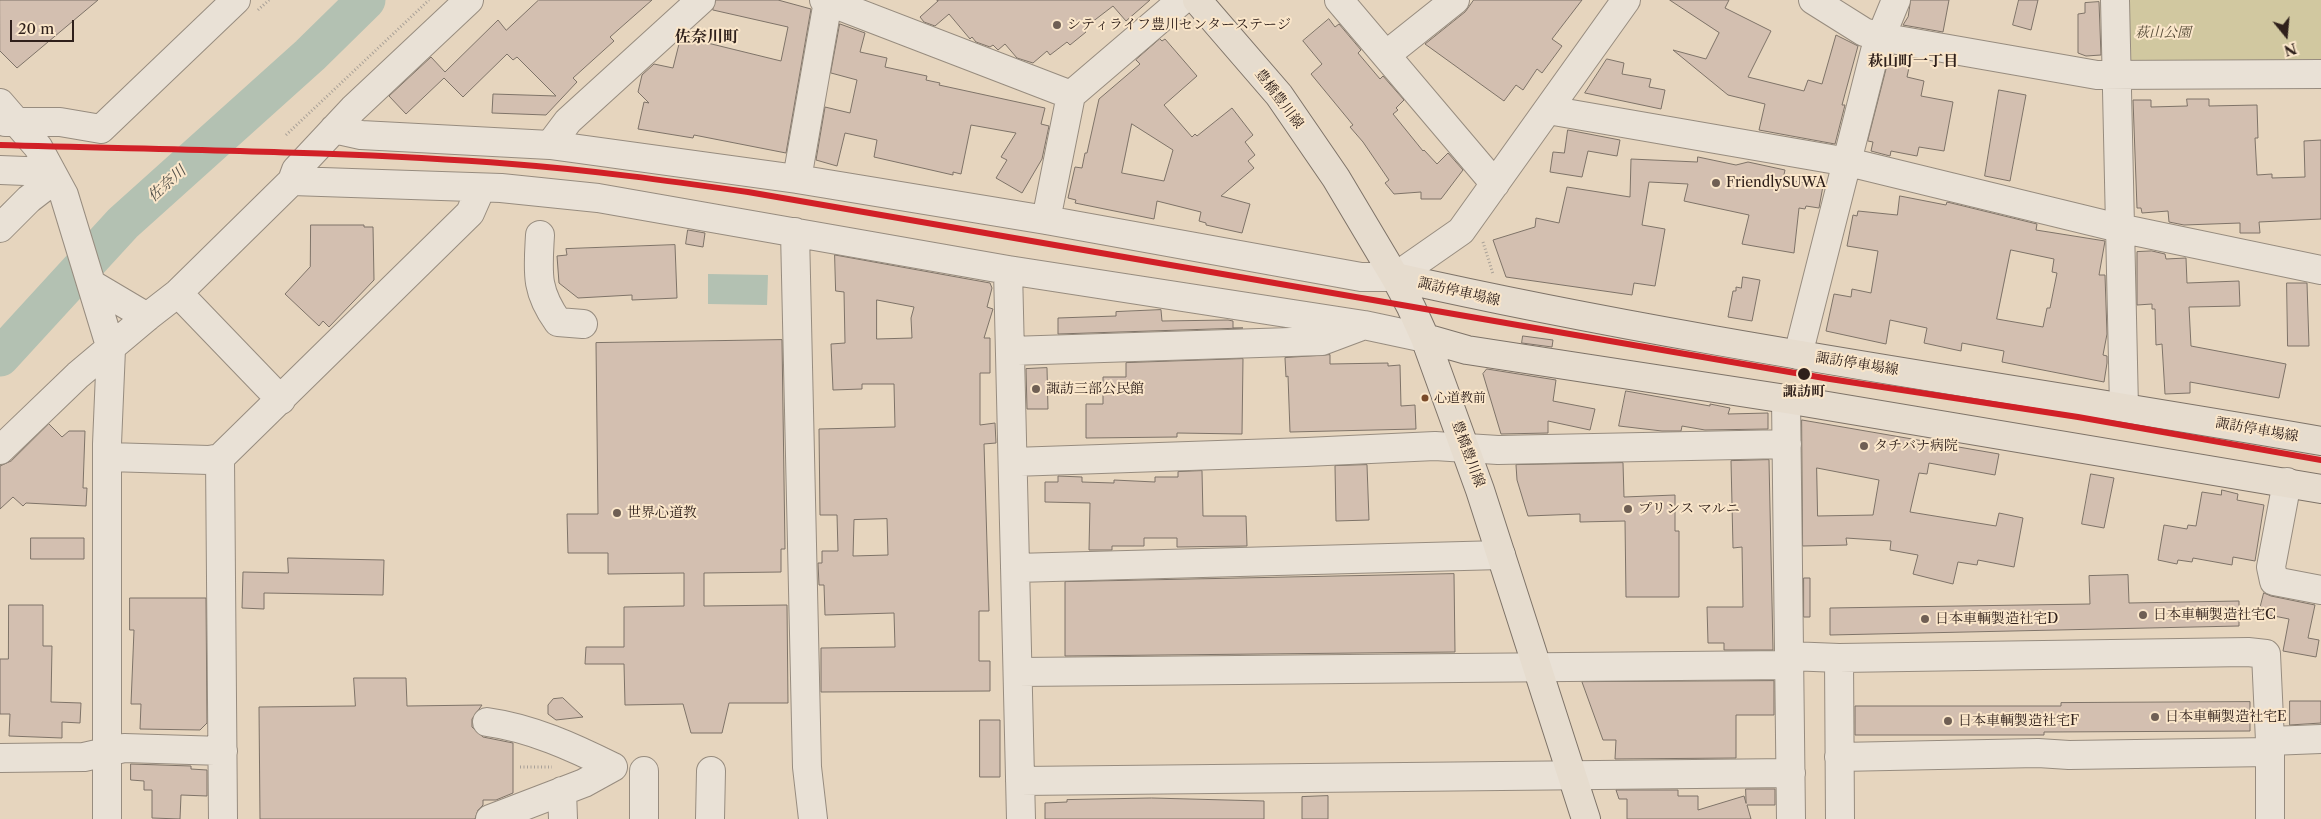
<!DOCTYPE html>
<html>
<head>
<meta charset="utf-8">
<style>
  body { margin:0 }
  #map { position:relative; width:2321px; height:819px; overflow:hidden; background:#e6d5be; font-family:"Libre Caslon Text",serif }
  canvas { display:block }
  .north { position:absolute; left:2261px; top:10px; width:50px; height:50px; -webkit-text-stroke:4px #fae6ca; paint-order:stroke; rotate:163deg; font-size:14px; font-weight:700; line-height:20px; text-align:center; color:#2f201b }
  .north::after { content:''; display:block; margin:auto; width:18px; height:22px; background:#2f201b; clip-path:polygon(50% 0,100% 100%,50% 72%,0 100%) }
  .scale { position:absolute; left:10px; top:20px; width:64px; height:22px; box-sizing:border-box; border:2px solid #2f201b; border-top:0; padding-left:6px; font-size:15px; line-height:18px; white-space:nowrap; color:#2f201b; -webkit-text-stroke:4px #fae6ca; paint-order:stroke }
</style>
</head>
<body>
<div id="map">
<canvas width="2321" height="819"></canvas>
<div class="north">N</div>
<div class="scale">20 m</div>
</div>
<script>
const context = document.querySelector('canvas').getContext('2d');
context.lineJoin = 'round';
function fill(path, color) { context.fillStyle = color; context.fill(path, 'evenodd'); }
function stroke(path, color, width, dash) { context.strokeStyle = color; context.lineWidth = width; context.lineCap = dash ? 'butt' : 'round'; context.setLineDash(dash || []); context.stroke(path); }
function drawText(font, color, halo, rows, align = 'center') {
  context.font = font + ' "Libre Caslon Text","Noto Serif JP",serif'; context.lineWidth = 4; context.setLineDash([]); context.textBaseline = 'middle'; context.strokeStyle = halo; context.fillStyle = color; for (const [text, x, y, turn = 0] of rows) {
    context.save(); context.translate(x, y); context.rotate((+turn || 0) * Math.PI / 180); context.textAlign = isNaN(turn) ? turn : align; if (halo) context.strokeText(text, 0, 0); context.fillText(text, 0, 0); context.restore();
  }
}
fill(new Path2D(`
  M 2125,0 L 2321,0 L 2321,64 L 2132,68 L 2126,60 Z`), '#d1c8a0');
fill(new Path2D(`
  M 708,274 L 768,275 L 767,305 L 708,304 Z`), '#b3c1b2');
stroke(new Path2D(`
  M 0,357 L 123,223 L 310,55 L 366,0`), '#b3c1b2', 39);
const building = new Path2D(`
  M 0,0 L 98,0 L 17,68 L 0,51 Z
  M 539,0 L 652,0 L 610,37 L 614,41 L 573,78 L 577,82 L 546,115 L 492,113 L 493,94 L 556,96 L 517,57 L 513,60 L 507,54 L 463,97 L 444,78 L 406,114 L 389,96 L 431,57 L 445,72 L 498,20 L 506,30 Z
  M 716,0 L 778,0 L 811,9 L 786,153 L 694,135 L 693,138 L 638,129 L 644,102 L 649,103 L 638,92 L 642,75 L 654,64 L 673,68 L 680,40 L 683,37 L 781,61 L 788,27 L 713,10 Z
  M 937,0 L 1150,0 L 1126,21 L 1113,6 L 1083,29 L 1086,32 L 1070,45 L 1067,42 L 1050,55 L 1047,51 L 1033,63 L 1017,58 L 1005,44 L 998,50 L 993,45 L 990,47 L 976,42 L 972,37 L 970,39 L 949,14 L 935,26 L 924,22 L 920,17 L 938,1 Z
  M 1474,0 L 1582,0 L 1552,39 L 1562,46 L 1542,73 L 1537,69 L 1523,90 L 1516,85 L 1504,101 L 1425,44 L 1465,12 Z
  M 1670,0 L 1729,0 L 1725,8 L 1771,31 L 1748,77 L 1804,91 L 1808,80 L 1822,84 L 1836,35 L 1858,46 L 1846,90 L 1842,105 L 1845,105 L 1835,144 L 1759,130 L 1765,104 L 1728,95 L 1673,50 L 1706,59 L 1719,33 Z
  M 1911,0 L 1949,0 L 1943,32 L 1903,25 L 1908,17 Z
  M 2019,0 L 2038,0 L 2031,30 L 2013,25 Z
  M 2099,2 L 2101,55 L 2086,56 L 2078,53 L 2078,14 L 2085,13 L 2085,3 Z
  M 1329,19 L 1335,27 L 1339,24 L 1361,50 L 1358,53 L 1380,79 L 1383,76 L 1404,100 L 1396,108 L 1398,110 L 1393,114 L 1423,151 L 1424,150 L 1437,164 L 1448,153 L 1463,170 L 1441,199 L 1421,199 L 1421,192 L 1394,194 L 1385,183 L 1389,180 L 1363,142 L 1350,127 L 1353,125 L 1311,74 L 1322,64 L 1303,41 Z
  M 840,24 L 865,33 L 860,52 L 887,58 L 885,67 L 927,76 L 926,80 L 940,83 L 939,85 L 1045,108 L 1041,124 L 1049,126 L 1042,159 L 1022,193 L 996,178 L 1007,160 L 1001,157 L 1016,133 L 971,125 L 961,174 L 953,172 L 953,175 L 874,157 L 877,140 L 845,133 L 837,166 L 816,160 L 825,107 L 850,113 L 857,80 L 831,73 Z
  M 1160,39 L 1162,41 L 1165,39 L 1197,76 L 1164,105 L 1192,137 L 1195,134 L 1197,136 L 1232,108 L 1253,135 L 1245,142 L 1255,155 L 1248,161 L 1254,168 L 1221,196 L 1250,204 L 1242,233 L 1206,225 L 1206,223 L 1199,221 L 1201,212 L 1157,201 L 1154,219 L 1075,203 L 1076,200 L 1068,198 L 1075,167 L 1082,168 L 1085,153 L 1087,153 L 1099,99 L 1140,64 L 1136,60 ZM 1132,124 L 1173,150 L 1164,181 L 1122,173 Z
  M 1890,55 L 1911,58 L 1907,77 L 1924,81 L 1921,96 L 1953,102 L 1944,151 L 1919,147 L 1917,156 L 1891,151 L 1890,156 L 1871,151 L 1873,142 L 1868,141 Z
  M 1607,59 L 1624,63 L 1622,74 L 1651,79 L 1649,87 L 1665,90 L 1661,109 L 1585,93 Z
  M 1999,90 L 2026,95 L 2010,181 L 1985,176 Z
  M 2187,99 L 2209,99 L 2209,106 L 2257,105 L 2258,138 L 2255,138 L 2257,175 L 2272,174 L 2272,178 L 2305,177 L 2304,141 L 2321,140 L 2321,219 L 2259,222 L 2260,233 L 2240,233 L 2240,223 L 2184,225 L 2169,222 L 2168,211 L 2142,213 L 2141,208 L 2137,208 L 2133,100 L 2151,100 L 2151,107 L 2187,106 Z
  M 1568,130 L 1620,140 L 1617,156 L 1588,151 L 1582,177 L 1550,172 L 1553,152 L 1564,153 Z
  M 1698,157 L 1736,165 L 1748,162 L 1785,170 L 1783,179 L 1823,186 L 1819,208 L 1806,206 L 1805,209 L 1799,208 L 1794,253 L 1742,244 L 1749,215 L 1684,201 L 1688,184 L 1649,182 L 1642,225 L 1665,229 L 1655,286 L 1634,283 L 1632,295 L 1506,277 L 1493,240 L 1535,227 L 1536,218 L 1559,223 L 1567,187 L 1630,197 L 1631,159 L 1697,162 Z
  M 1900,196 L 1946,205 L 1947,202 L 2037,224 L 2036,230 L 2105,241 L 2099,275 L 2105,275 L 2107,334 L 2103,355 L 2107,356 L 2107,363 L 2104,382 L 2002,362 L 2004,351 L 1962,343 L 1961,351 L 1924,343 L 1927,328 L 1890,320 L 1886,344 L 1826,331 L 1834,294 L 1851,297 L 1852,289 L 1871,293 L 1878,251 L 1847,246 L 1853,215 L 1857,216 L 1858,211 L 1897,215 ZM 2011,250 L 2054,259 L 2052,272 L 2057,273 L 2050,308 L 2047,308 L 2043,327 L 1997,319 Z
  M 311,225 L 364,225 L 364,227 L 373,227 L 374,280 L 329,327 L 323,321 L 319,326 L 285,294 L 310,267 Z
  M 688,230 L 705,233 L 703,247 L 686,244 Z
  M 675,245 L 677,298 L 632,300 L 632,295 L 578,298 L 559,283 L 557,256 L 567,255 L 566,249 Z
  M 2152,251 L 2165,254 L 2166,259 L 2186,258 L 2187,283 L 2239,281 L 2240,306 L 2189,307 L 2191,346 L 2286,364 L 2279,398 L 2190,382 L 2190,393 L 2165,394 L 2162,344 L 2156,345 L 2155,309 L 2152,309 L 2152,304 L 2137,305 L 2137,252 Z
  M 835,255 L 990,283 L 992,288 L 987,307 L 993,309 L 984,338 L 990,338 L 990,373 L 980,373 L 980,425 L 995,423 L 996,443 L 984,444 L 989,611 L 979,611 L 979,661 L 990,661 L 990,691 L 821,692 L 821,648 L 895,647 L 894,613 L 825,615 L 824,585 L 819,585 L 818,563 L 822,563 L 822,551 L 838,551 L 837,515 L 820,515 L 819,429 L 895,427 L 894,384 L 862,384 L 862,389 L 833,390 L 831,344 L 845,343 L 844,292 L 836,291 ZM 877,300 L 914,307 L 911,318 L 912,338 L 877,339 ZM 887,519 L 888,555 L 853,556 L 854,520 Z
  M 1743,277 L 1760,280 L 1752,321 L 1728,317 L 1733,291 L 1736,291 L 1736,287 L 1741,288 Z
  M 2287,283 L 2307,283 L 2309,346 L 2288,346 Z
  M 1161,310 L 1162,321 L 1228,320 L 1233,321 L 1233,328 L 1243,328 L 1058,334 L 1058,318 L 1116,316 L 1116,312 Z
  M 1523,336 L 1553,340 L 1552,347 L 1522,343 Z
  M 782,340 L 785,549 L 781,549 L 781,572 L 704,573 L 704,606 L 787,605 L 788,703 L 729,703 L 722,733 L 691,733 L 683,704 L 625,705 L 624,664 L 585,664 L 586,647 L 624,647 L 624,607 L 684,606 L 684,573 L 608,574 L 608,553 L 568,553 L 567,514 L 598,514 L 596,343 Z
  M 1330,355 L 1330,364 L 1388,363 L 1388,366 L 1400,365 L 1401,406 L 1415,405 L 1416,429 L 1290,432 L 1288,376 L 1286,377 L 1285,358 Z
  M 1243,359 L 1242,434 L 1177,433 L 1177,437 L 1086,438 L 1086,404 L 1103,404 L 1103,377 L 1126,377 L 1126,363 Z
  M 1047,368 L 1048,409 L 1027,409 L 1026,369 Z
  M 1487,369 L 1556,380 L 1553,401 L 1595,409 L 1590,430 L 1548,421 L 1548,433 L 1501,434 L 1483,374 Z
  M 1626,391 L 1710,406 L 1710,404 L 1730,408 L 1728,414 L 1768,413 L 1768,429 L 1705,430 L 1682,426 L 1681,431 L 1662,431 L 1619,426 Z
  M 1802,420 L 1999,454 L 1995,475 L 1929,463 L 1927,474 L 1919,473 L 1910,512 L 1996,526 L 1999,513 L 2023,518 L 2014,567 L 1978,560 L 1977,565 L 1958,562 L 1953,584 L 1913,574 L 1918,555 L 1890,550 L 1891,541 L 1846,538 L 1847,545 L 1803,546 ZM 1817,468 L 1879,480 L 1873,515 L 1818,516 Z
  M 49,424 L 62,437 L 69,431 L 85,431 L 83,488 L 87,488 L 86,506 L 26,503 L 23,506 L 13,497 L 0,509 L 0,466 L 11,461 Z
  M 1769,460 L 1773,650 L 1724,650 L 1724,643 L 1708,643 L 1707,607 L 1743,607 L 1742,547 L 1733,548 L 1731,461 Z
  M 1623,463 L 1624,497 L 1675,495 L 1675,531 L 1679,531 L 1679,597 L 1626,597 L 1625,521 L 1580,522 L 1580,514 L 1528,516 L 1517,480 L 1516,465 Z
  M 1367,465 L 1369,520 L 1336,521 L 1335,466 Z
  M 1202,471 L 1203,516 L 1246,516 L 1247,546 L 1177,547 L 1177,538 L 1144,538 L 1144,546 L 1112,546 L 1112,550 L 1089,550 L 1090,503 L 1045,502 L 1045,482 L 1058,482 L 1058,476 L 1082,477 L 1082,482 L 1114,483 L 1114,480 L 1155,482 L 1155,477 L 1178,477 L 1178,472 Z
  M 2091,474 L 2114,478 L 2104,528 L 2082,524 Z
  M 2222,490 L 2238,494 L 2237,500 L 2264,505 L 2255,561 L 2233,557 L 2232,565 L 2193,558 L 2192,562 L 2178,560 L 2177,564 L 2158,560 L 2164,525 L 2187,529 L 2188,525 L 2196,526 L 2202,492 L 2221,495 Z
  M 31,538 L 84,538 L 84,559 L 31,559 Z
  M 288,558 L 384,560 L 383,595 L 264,593 L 264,609 L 242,608 L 243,572 L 288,573 Z
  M 1454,574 L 1455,652 L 1065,656 L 1065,582 Z
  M 2128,575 L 2129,603 L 2239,601 L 2239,626 L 1830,635 L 1830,608 L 2090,604 L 2089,576 Z
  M 1804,578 L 1810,578 L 1810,617 L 1804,617 Z
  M 2264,593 L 2271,596 L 2315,605 L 2308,638 L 2319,640 L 2316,657 L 2283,651 L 2289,619 L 2259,613 Z
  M 130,598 L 206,598 L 207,723 L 200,730 L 140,729 L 141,704 L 131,704 L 134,630 L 130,630 Z
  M 9,605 L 43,605 L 43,646 L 52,646 L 51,702 L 81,703 L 80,723 L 62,722 L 62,738 L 9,736 L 10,714 L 0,714 L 0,659 L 8,659 Z
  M 354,678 L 406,678 L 407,706 L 482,705 L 472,719 L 472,727 L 483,737 L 513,743 L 513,793 L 496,800 L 483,800 L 483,805 L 478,810 L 475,819 L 260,819 L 259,707 L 355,706 Z
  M 1774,681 L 1774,715 L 1736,715 L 1736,758 L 1615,759 L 1616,740 L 1603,740 L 1582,682 Z
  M 563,698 L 583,717 L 556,720 L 548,714 L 548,705 L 553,699 Z
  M 2290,701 L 2321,701 L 2321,723 L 2290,725 Z
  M 2250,702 L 2250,731 L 2044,732 L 2044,735 L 1855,735 L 1855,706 L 2061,706 L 2061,703 Z
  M 980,720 L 1000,720 L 1000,777 L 980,777 Z
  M 131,764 L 191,766 L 191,769 L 207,770 L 207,796 L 181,795 L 180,819 L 152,818 L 152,790 L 144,790 L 144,781 L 131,780 Z
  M 1746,789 L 1775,789 L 1775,805 L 1747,805 L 1751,819 L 1627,819 L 1627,799 L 1619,799 L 1616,790 L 1678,790 L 1678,796 L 1698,796 L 1698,810 L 1744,796 L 1746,803 Z
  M 1328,796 L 1328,819 L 1302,819 L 1302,797 Z
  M 1152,798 L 1264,801 L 1264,819 L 1045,819 L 1045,803 L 1067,802 L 1067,800 Z`);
fill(building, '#d3bfb0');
stroke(building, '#7e7368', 1);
const minor = new Path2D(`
  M 824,0 L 1071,95
  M 1339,0 L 1495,184
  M 1813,0 L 1864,32 L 1880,37 L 2097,75 L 2321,74
  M 2115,0 L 2124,407
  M 1386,55 L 1455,0
  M 0,103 L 38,147 L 64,195 L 111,349 L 107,444 L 107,819
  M 1548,110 L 1848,162 L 2119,228 L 2321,270
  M 5,122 L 60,122 L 101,129 L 236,0
  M 334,129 L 361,135 L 550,145 L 797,179 L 1046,220 L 1361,277 L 1395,277 L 1461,231 L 1626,0
  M 550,145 L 568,121 L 701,0
  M 0,170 L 50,172
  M 797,179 L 828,1
  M 292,181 L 501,188 L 598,198 L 1008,270 L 1364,325 L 1425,338
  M 1046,220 L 1071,95 L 1182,0
  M 0,228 L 29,199 L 55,179
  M 795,232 L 807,767 L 813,819
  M 540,235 C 538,272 535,290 558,322 L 583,324
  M 1008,270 L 1021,819
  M 93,285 L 147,317
  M 178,293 L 281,400
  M 1010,351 L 1322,341 L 1362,326
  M 1798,355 L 1875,51 L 1896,0
  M 1786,399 L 1791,819
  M 0,450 L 78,375 L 147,317 L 178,293 L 292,181 L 296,170 L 353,109 L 469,0
  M 108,457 L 209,460 L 220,458
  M 1013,462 L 1306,452 L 1435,446 L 1498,450 L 1787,444
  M 2287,482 L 2271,567 L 2274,581 L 2321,590
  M 1015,568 L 1501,555
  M 1789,656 L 1839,658 L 2248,652 L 2266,654 L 2270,741 L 2270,819
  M 1839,658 L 1840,819
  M 1018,672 L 1789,665
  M 487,722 C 531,728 573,747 613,767
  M 2270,741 L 2321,739
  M 1839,757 L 2038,753 L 2069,755 L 2270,752
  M 0,758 L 84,757 L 124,748 L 223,751
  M 1020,781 L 1791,773
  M 562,791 L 563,819
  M 223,819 L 220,458 L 470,213 L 481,188
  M 490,819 L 584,783 L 613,767
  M 644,819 L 644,771
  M 710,819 L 711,771`);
const major = new Path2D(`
  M 1197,0 L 1279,95 L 1336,178 L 1395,277 L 1411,307 L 1425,338 L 1480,490 L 1586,819
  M 1395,277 C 1701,346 2012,387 2321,441
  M 1425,338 L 1467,350 L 1786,399 L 2321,489`);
stroke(minor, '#978c7f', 30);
stroke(major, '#7e7368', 30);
stroke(new Path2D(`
  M 258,10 L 269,0
  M 286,135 L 429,0
  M 1483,242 L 1493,274
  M 520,767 L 552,767`), '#a8a097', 3, [1, 2.5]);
stroke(minor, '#e9e1d6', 28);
stroke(major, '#e6dcce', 28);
stroke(new Path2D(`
  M 0,145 C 171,150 342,151 512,164 C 591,170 670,181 748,192 L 1830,379 L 2078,417 L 2321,460`), '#d12027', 6);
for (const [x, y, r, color] of [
  [1057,25,5,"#6f5f54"],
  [1716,183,5,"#6f5f54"],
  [1804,374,7,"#2f201b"],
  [1036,389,5,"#6f5f54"],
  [1425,398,4.5,"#7a4b2a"],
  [1864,446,5,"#6f5f54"],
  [1628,509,5,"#6f5f54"],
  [617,513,5,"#6f5f54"],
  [2143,615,5,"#6f5f54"],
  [1925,619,5,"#6f5f54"],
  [2155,717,5,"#6f5f54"],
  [1948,721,5,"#6f5f54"]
]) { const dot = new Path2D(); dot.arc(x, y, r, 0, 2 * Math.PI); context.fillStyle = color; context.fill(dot); stroke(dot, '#fae6ca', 2); }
drawText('13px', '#2f201b', '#fae6ca', [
  ["心道教前",1434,398]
], 'left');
drawText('14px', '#2f201b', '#fae6ca', [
  ["シティライフ豊川センターステージ",1067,25],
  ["FriendlySUWA",1726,183],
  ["諏訪三部公民館",1046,389],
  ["タチバナ病院",1874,446],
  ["プリンス マルニ",1638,509],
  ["世界心道教",627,513],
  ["日本車輌製造社宅C",2153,615],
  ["日本車輌製造社宅D",1935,619],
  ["日本車輌製造社宅E",2165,717],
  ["日本車輌製造社宅F",1958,721]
], 'left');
drawText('italic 14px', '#5a4f3c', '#fae6ca', [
  ["萩山公園",2163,33]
]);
drawText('14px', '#2f201b', '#fae6ca', [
  ["豊橋豊川線",1279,99,53],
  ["諏訪停車場線",1459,292,13],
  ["諏訪停車場線",1857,364,9],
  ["諏訪停車場線",2257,430,10],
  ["豊橋豊川線",1468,454,70]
]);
drawText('bold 14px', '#2f201b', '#fae6ca', [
  ["諏訪町",1804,392]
]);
drawText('bold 15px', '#2f201b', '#fae6ca', [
  ["萩山町一丁目",1913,62]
]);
drawText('italic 15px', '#504e47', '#fae6ca', [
  ["佐奈川",167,184,-42]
]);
drawText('bold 16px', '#2f201b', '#fae6ca', [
  ["佐奈川町",707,37]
]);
</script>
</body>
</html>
